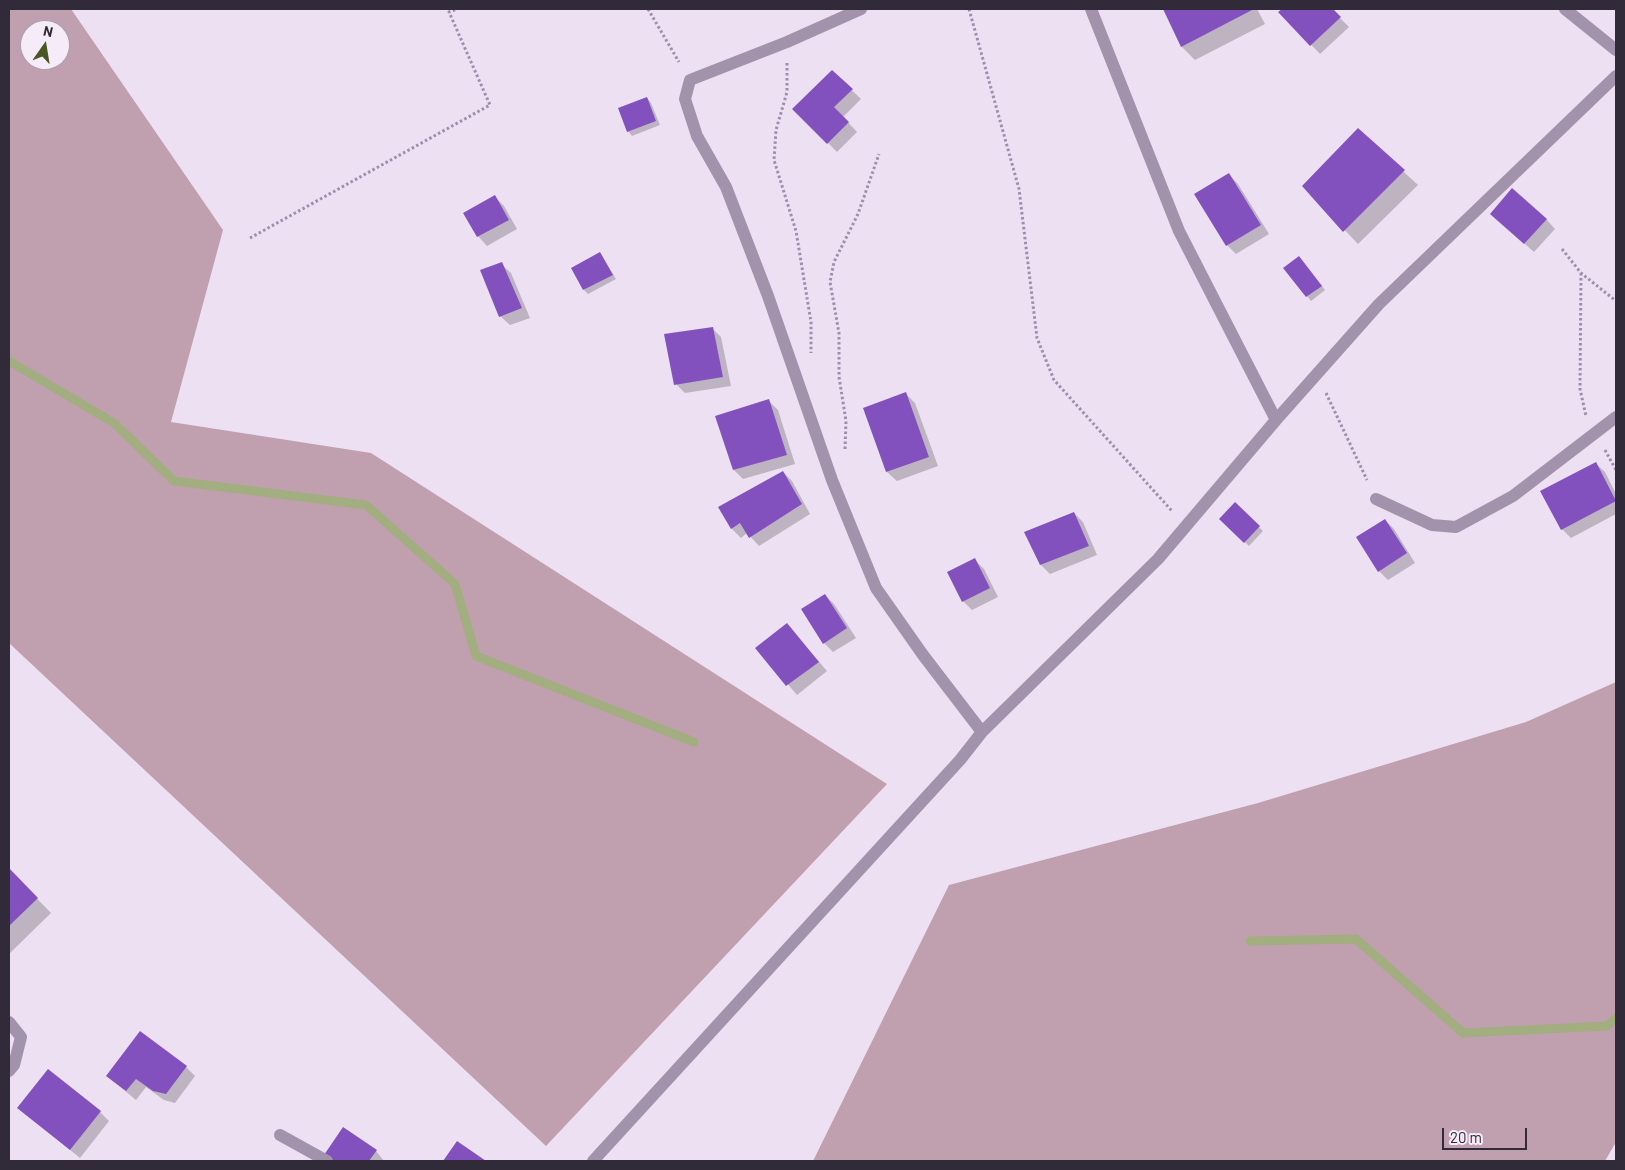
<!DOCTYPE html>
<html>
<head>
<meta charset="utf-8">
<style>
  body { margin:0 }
  #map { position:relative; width:1625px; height:1170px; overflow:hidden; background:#ede0f2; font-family:Barlow,sans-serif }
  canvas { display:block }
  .frame { position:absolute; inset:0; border:10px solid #312a38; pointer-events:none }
  .north { position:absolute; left:20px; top:20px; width:50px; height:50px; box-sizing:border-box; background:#f6ecf9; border:1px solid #a79eac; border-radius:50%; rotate:13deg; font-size:14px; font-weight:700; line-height:20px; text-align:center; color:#312a38 }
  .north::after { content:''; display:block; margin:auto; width:18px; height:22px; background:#495722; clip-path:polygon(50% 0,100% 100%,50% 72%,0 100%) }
  .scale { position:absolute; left:1442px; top:1128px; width:85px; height:22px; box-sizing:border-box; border:2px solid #312a38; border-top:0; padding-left:6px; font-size:15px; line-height:18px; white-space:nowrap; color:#312a38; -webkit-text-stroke:4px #f6ecf9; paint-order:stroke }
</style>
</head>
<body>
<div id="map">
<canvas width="1625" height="1170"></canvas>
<div class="frame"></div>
<div class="north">N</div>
<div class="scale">20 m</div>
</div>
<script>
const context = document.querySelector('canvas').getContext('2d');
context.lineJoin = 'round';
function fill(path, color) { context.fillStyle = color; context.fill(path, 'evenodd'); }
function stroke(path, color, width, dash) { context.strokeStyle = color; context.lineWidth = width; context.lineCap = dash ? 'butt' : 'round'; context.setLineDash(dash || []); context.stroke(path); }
fill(new Path2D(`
  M 9,9 L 71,9 L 223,230 L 171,422 L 371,453 L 887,784 L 546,1146 L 9,643 ZM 30,30 L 60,30 L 60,60 L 30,60 Z
  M 1616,682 L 1616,1142 L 1605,1161 L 813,1161 L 949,885 L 1258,803 L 1526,722 Z`), '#c0a0af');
fill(new Path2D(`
  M 1165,9 L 1257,9 L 1265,24 L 1195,60 L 1182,47 Z
  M 1284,9 L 1331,9 L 1349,27 L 1320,54 L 1280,12 Z
  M 832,71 L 861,99 L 843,117 L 857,132 L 837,152 L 794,109 Z
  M 647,98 L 651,103 L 660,125 L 632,136 L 628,131 Z
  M 1358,130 L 1418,185 L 1358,244 L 1303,186 Z
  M 1229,175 L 1238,184 L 1269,234 L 1236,254 L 1227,245 Z
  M 495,197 L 504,206 L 517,229 L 487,246 L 478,236 Z
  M 1546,219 L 1555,229 L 1534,252 L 1501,223 Z
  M 600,253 L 616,279 L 588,294 L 584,290 Z
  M 1303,262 L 1325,290 L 1311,301 L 1285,268 Z
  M 501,264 L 511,273 L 530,318 L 510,325 L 500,316 Z
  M 712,328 L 721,337 L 731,386 L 685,393 L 676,384 Z
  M 905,393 L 915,403 L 938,466 L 897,481 L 887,472 Z
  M 769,401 L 778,410 L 795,464 L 743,479 L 734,470 Z
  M 1595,463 L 1605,472 L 1616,494 L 1616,514 L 1571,538 L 1562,529 Z
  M 783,472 L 792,481 L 810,514 L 759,546 L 747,533 L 741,538 L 732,529 L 720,507 Z
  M 1235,504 L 1263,531 L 1249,546 L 1221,519 Z
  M 1074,513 L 1083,522 L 1097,555 L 1050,574 L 1041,565 Z
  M 1385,520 L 1394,529 L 1415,563 L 1388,580 L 1379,571 Z
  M 975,560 L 984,569 L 998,597 L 972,610 L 963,601 Z
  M 825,595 L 834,604 L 856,638 L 833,652 L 824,643 Z
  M 787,625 L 827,671 L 797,695 L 757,648 Z
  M 9,870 L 51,913 L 10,953 L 9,952 Z
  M 186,1067 L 195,1076 L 175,1103 L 164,1100 L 146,1087 L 136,1100 L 107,1076 Z
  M 19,1108 L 100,1112 L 109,1121 L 80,1158 Z
  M 376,1151 L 384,1161 L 332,1161 Z`), '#0003');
stroke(new Path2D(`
  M 9,361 L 114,423 L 174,481 L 366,505 L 455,584 L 476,656 L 694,742
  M 1250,941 L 1356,939 L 1463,1033 L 1607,1026 L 1616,1018`), '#a2ad80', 9);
fill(new Path2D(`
  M 1163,9 L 1254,9 L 1181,47 Z
  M 1282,9 L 1333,9 L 1341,17 L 1310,46 L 1278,12 Z
  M 832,70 L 853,89 L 834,107 L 849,122 L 827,144 L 792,109 Z
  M 647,97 L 656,121 L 627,132 L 618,108 Z
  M 1358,128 L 1405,170 L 1343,232 L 1302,186 Z
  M 1229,173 L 1261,225 L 1226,246 L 1194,194 Z
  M 1512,188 L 1547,219 L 1524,244 L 1490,214 Z
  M 495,195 L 509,220 L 477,237 L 463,213 Z
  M 600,252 L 613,275 L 583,290 L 571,268 Z
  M 1299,256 L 1322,286 L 1306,297 L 1283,268 Z
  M 502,262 L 522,308 L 499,317 L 480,270 Z
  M 713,327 L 723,377 L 674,385 L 664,334 Z
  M 906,392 L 929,457 L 886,472 L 863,408 Z
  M 769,399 L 787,455 L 733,470 L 715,416 Z
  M 1596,462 L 1616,501 L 1561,530 L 1540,491 Z
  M 783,471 L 802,504 L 749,538 L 740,523 L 731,529 L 718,507 Z
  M 1235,502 L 1260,526 L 1244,543 L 1219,519 Z
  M 1074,512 L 1089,546 L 1040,565 L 1024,532 Z
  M 1385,519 L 1407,553 L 1378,572 L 1356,537 Z
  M 975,558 L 990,588 L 962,602 L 947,572 Z
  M 825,594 L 847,628 L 823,644 L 801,609 Z
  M 787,623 L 819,662 L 786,686 L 755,648 Z
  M 9,868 L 38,898 L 9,926 Z
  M 140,1031 L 187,1066 L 166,1094 L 153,1091 L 136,1079 L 126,1091 L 106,1076 Z
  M 48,1069 L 101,1111 L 70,1150 L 17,1108 Z
  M 343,1127 L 377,1150 L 369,1161 L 333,1161 L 324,1155 Z
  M 457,1141 L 486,1161 L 443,1161 Z`), '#8251be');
stroke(new Path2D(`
  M 648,9 L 679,62
  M 969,9 L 1019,189 L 1037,338 L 1054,380 L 1172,511
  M 787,63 L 787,92 L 776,130 L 774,160 L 796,231 L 811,322 L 811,353
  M 250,238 L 490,105 L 449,12 L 457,9
  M 1562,249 L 1581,273 L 1616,301
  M 1581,273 L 1580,389 L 1586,416
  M 1326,393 L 1367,480
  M 845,449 L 846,421 L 839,377 L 839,333 L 830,282 L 834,262 L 858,214 L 879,154
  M 1605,450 L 1616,470`), '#a08dab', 3, [2.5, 2.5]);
stroke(new Path2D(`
  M 861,9 L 787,42 L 690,80 L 685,99 L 697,136 L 726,187 L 768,296 L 832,480 L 876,588 L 923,655 L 982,732
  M 1091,9 L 1179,231 L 1276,420
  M 1565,9 L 1616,50
  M 1376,499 L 1432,525 L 1456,527 L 1513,496 L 1616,417
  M 9,1022 L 21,1037 L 14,1065 L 9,1071
  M 280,1135 L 327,1161
  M 593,1161 L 960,760 L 982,732 L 1158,559 L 1276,420 L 1379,304 L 1616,76`), '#a392ac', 12);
</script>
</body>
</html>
